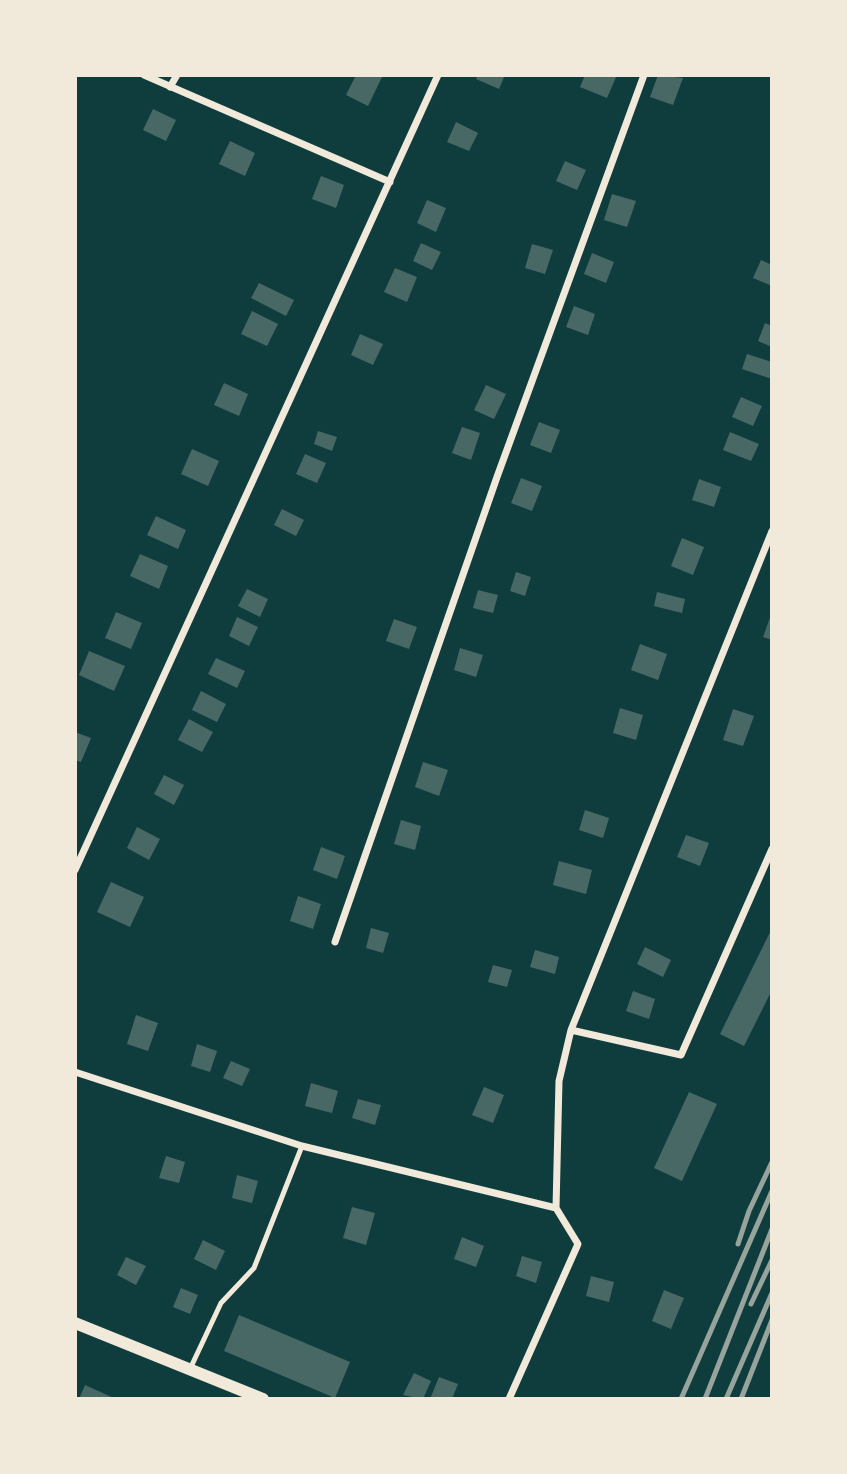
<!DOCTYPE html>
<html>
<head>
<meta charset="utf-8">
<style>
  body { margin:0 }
  #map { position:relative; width:847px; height:1474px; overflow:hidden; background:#0f3d3e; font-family:"PT Sans",sans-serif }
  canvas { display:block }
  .frame { position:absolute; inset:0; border:77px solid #f1e9da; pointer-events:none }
</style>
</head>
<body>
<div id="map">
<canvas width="847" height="1474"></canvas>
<div class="frame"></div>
</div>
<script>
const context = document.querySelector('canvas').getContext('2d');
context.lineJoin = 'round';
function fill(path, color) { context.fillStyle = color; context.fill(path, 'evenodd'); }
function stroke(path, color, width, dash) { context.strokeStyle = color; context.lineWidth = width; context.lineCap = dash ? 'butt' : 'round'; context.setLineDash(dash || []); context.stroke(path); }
fill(new Path2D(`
  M 356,75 L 383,75 L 368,106 L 346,95 Z
  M 478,75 L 505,75 L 499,89 L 476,79 Z
  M 585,75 L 617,75 L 607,98 L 580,87 Z
  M 658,75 L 683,78 L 673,105 L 650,97 Z
  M 153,109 L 176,120 L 166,141 L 143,130 Z
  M 456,122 L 478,133 L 469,151 L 447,142 Z
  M 230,141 L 255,153 L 245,176 L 219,164 Z
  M 565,161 L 586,170 L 577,190 L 556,181 Z
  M 321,176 L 344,185 L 336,208 L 312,199 Z
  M 612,194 L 636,201 L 627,227 L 604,220 Z
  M 427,200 L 446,208 L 436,232 L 417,223 Z
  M 421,243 L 441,252 L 432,270 L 413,261 Z
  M 532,244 L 553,250 L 545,274 L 525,268 Z
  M 592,253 L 614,262 L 606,283 L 584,274 Z
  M 761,260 L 772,265 L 772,286 L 753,278 Z
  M 395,268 L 417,277 L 407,302 L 384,292 Z
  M 259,283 L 294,300 L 286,316 L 251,298 Z
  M 574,306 L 595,314 L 588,335 L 566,327 Z
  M 252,311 L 278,324 L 267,346 L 241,334 Z
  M 765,323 L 772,326 L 772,347 L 758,341 Z
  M 360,334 L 383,344 L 373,365 L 351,355 Z
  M 747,354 L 772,362 L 772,379 L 742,369 Z
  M 224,383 L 248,394 L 239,416 L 214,405 Z
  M 486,385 L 506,394 L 494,419 L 474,410 Z
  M 741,397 L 762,406 L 753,426 L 732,417 Z
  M 539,422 L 560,430 L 551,453 L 530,445 Z
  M 462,427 L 480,433 L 471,460 L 452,453 Z
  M 318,431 L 337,437 L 332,451 L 314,444 Z
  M 730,432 L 759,444 L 751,461 L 723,450 Z
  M 192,449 L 219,461 L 208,486 L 181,474 Z
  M 305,454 L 326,463 L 317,483 L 296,474 Z
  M 521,478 L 542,486 L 532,511 L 511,503 Z
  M 699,479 L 721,487 L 714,507 L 692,500 Z
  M 282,509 L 304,520 L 296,536 L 274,525 Z
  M 156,516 L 186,530 L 178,549 L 147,535 Z
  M 682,538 L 704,547 L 693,575 L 671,566 Z
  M 140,554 L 168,566 L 159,589 L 130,576 Z
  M 516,572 L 531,577 L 525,596 L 510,591 Z
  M 247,589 L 268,599 L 260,617 L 238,606 Z
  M 478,590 L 498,595 L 493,613 L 473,608 Z
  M 657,592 L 685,599 L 682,613 L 654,606 Z
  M 116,612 L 142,623 L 131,649 L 105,638 Z
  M 772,612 L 772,640 L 763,637 Z
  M 237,617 L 258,627 L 249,646 L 229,636 Z
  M 394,619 L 417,627 L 409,649 L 386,641 Z
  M 640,644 L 667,654 L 658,680 L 631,670 Z
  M 460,648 L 483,655 L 476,677 L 454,670 Z
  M 89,651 L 125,666 L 114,691 L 79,675 Z
  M 216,658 L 245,671 L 237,688 L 208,674 Z
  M 201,691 L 226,704 L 217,722 L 192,710 Z
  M 620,708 L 643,715 L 636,740 L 613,733 Z
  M 733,709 L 754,716 L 743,746 L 723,740 Z
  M 189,719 L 213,732 L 202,752 L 178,740 Z
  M 75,732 L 91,738 L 81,762 L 75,760 Z
  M 423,762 L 448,770 L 439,796 L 415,787 Z
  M 164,775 L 184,785 L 174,805 L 154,794 Z
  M 585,810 L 609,818 L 603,838 L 579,830 Z
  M 401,820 L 421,826 L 415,850 L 394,844 Z
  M 137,827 L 160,839 L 149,860 L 127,848 Z
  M 686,835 L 709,843 L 700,866 L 677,857 Z
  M 321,847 L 345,856 L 337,879 L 313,870 Z
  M 559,861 L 592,870 L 586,894 L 553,885 Z
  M 111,882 L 144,897 L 130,927 L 97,912 Z
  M 298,896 L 321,904 L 313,929 L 290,921 Z
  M 371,928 L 389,933 L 383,953 L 366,948 Z
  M 772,928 L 772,990 L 744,1046 L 720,1034 Z
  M 645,947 L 671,960 L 663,977 L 637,964 Z
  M 535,950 L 559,957 L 555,974 L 530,967 Z
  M 493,965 L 512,970 L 507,987 L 488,982 Z
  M 633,991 L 655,999 L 649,1019 L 626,1011 Z
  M 136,1015 L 158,1023 L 148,1051 L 127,1044 Z
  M 197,1044 L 217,1051 L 210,1072 L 191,1066 Z
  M 231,1061 L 250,1069 L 242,1086 L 223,1078 Z
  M 311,1083 L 338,1091 L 332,1113 L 305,1106 Z
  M 484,1087 L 504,1095 L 493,1123 L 472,1115 Z
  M 689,1092 L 717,1104 L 682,1181 L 654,1168 Z
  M 358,1099 L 381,1105 L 375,1125 L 352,1118 Z
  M 166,1156 L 185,1162 L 179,1183 L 159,1178 Z
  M 237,1175 L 258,1181 L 252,1203 L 232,1198 Z
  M 352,1207 L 375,1213 L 366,1245 L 343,1238 Z
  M 462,1237 L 484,1246 L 476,1267 L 454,1259 Z
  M 203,1240 L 225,1251 L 216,1270 L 194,1259 Z
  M 522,1256 L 542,1262 L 536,1283 L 516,1276 Z
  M 126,1257 L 146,1266 L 136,1285 L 117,1275 Z
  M 591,1276 L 614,1282 L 609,1302 L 586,1296 Z
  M 181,1288 L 198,1295 L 190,1314 L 173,1307 Z
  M 664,1290 L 684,1298 L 671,1329 L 652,1321 Z
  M 239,1315 L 350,1362 L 335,1398 L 224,1351 Z
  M 414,1373 L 431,1381 L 423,1399 L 403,1395 Z
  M 439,1377 L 458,1384 L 452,1399 L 430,1399 Z
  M 85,1385 L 116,1399 L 79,1399 Z`), '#486865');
stroke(new Path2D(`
  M 190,1369 L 221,1303 L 254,1268 L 302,1146`), '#f1e9da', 5);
stroke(new Path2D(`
  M 144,75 L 390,182
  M 170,87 L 177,75
  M 75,870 L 438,75
  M 335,942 L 497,477 L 644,75
  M 571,1030 L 681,1055 L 772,849
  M 75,1072 L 302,1146 L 556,1208
  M 509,1399 L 578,1244 L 556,1208 L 559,1081 L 571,1030 L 772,531`), '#f1e9da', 7);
stroke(new Path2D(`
  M 75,1323 L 263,1399`), '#f1e9da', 12);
stroke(new Path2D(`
  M 738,1244 L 749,1211 L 772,1162
  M 751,1304 L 772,1260
  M 681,1399 L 772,1191
  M 705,1399 L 772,1229
  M 726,1399 L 772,1293
  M 741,1399 L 772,1320`), '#97a49c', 5);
</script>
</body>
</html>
